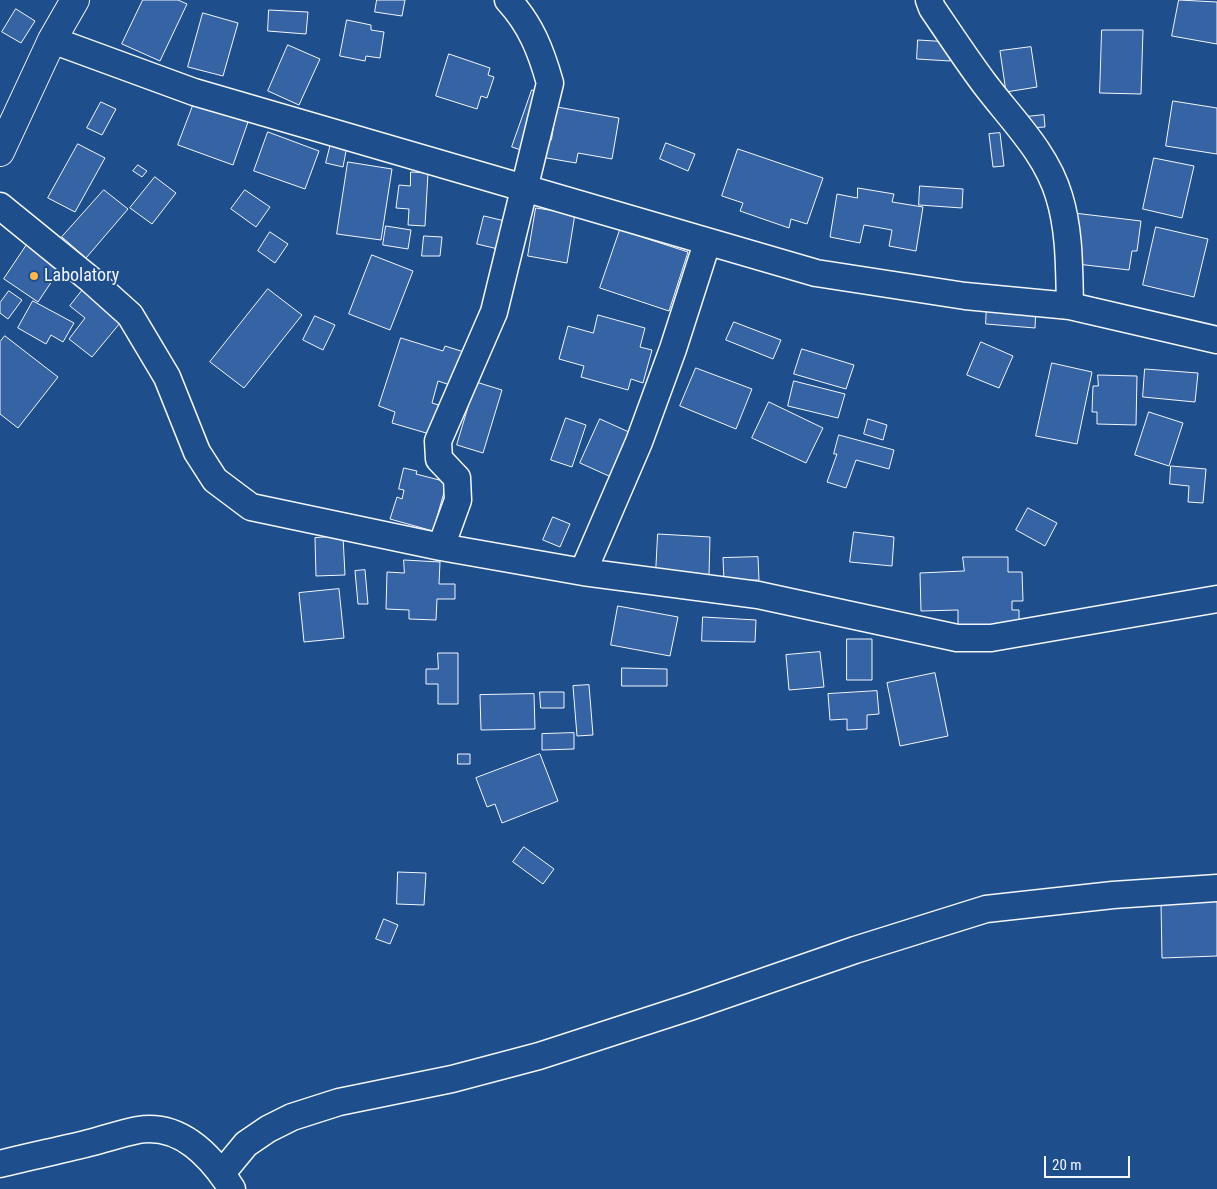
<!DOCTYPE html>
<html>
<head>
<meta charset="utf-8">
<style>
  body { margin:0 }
  #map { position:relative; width:1217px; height:1189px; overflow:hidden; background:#1f4e8c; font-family:"Roboto Condensed",sans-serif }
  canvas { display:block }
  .scale { position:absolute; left:1044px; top:1156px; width:86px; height:22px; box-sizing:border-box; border:2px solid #f2f6ff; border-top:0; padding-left:6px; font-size:15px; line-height:18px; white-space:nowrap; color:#f2f6ff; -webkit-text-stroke:4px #1f4e8c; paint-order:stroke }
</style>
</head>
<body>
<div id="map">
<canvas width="1217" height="1189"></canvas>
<div class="scale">20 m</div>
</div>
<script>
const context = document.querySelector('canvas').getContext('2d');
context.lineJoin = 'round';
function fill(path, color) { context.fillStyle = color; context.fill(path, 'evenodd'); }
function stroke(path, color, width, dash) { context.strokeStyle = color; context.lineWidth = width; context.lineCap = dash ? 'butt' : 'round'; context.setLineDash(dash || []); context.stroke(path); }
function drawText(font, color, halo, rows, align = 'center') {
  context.font = font + ' "Roboto Condensed",sans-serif'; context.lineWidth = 4; context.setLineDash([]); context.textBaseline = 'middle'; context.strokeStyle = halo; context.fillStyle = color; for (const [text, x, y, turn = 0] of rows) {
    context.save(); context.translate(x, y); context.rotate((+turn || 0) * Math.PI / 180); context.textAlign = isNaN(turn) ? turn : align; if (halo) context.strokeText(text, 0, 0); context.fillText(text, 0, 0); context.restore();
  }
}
const building = new Path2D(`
  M 143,0 L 178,0 L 187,4 L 160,61 L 122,44 Z
  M 377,0 L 405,0 L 402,16 L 375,12 Z
  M 1179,0 L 1217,2 L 1217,44 L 1172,36 Z
  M 16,9 L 35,21 L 21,43 L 2,32 Z
  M 269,10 L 308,12 L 306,34 L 268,31 Z
  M 203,13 L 238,23 L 223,76 L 188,67 Z
  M 347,20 L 371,25 L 371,30 L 384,32 L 380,58 L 366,56 L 365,61 L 340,56 Z
  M 1102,30 L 1143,30 L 1141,94 L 1100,93 Z
  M 918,40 L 951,42 L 950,61 L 917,59 Z
  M 288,45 L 320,59 L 299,105 L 268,91 Z
  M 1031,47 L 1037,87 L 1006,92 L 1000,51 Z
  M 449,54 L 490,68 L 488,75 L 494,77 L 487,98 L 481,96 L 477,109 L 436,96 Z
  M 532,90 L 546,95 L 527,152 L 512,147 Z
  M 1173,101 L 1217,108 L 1217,154 L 1166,146 Z
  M 101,102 L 116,109 L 102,135 L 87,128 Z
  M 194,103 L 248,122 L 233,165 L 178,145 Z
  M 557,107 L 619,118 L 612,159 L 578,153 L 576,163 L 541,157 L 544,139 L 551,140 Z
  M 1044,115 L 1045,127 L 1027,128 L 1026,117 Z
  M 268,132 L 319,151 L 305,189 L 254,171 Z
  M 1000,133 L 1004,166 L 993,167 L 989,134 Z
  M 331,143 L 347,146 L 343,167 L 326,163 Z
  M 666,143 L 695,154 L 688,171 L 660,159 Z
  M 78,144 L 105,158 L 75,212 L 48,198 Z
  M 738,149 L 823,178 L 807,224 L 791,219 L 789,228 L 740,211 L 743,203 L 722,196 Z
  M 1154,158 L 1194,166 L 1182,218 L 1143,209 Z
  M 348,162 L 392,169 L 381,240 L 337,234 Z
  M 138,165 L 147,171 L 142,177 L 133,171 Z
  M 411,172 L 428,173 L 425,226 L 408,225 L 409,209 L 396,208 L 399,185 L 410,186 Z
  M 155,177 L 176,193 L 152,224 L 130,208 Z
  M 920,186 L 963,189 L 962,208 L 919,205 Z
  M 858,188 L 894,194 L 892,202 L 923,207 L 916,251 L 889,246 L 892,230 L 864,225 L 860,243 L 830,237 L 837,194 L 857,198 Z
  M 104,190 L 128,209 L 86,258 L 62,237 Z
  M 245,190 L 270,207 L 256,227 L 231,209 Z
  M 536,208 L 575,214 L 567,263 L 528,256 Z
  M 1074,213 L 1141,221 L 1137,251 L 1132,251 L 1129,270 L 1077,264 Z
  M 484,216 L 505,221 L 498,249 L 477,244 Z
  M 386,226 L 411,230 L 408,249 L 383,245 Z
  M 1156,227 L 1208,239 L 1194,297 L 1143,285 Z
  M 620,230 L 688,252 L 669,311 L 600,288 Z
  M 270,232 L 288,244 L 275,263 L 258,251 Z
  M 424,236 L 442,237 L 440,256 L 422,256 Z
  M 28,243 L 62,266 L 38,302 L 4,279 Z
  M 372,255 L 413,271 L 390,330 L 349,314 Z
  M 85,287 L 125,317 L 92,357 L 69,339 L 85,318 L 70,306 Z
  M 268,289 L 302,315 L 244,388 L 210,362 Z
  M 9,291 L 22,300 L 8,319 L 0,313 L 0,303 Z
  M 33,301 L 74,323 L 63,342 L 51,335 L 46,344 L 18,328 Z
  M 987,303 L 1036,306 L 1035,328 L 986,324 Z
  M 598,315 L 645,328 L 640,347 L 652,350 L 643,383 L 631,379 L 628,390 L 581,377 L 584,366 L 559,359 L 568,326 L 593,333 Z
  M 315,316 L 335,325 L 323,350 L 303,340 Z
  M 734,322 L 781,340 L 773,359 L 726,340 Z
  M 5,336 L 58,377 L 18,428 L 0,414 L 0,342 Z
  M 401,338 L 443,351 L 445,346 L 464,352 L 453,386 L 438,381 L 432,403 L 442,406 L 433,435 L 392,423 L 395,412 L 379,406 Z
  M 981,342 L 1013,356 L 999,388 L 967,375 Z
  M 802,349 L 854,365 L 846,389 L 794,374 Z
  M 1052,363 L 1092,372 L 1077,444 L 1036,436 Z
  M 696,368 L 752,389 L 736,429 L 680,406 Z
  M 1145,369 L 1198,373 L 1195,402 L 1143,397 Z
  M 1098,375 L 1137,376 L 1136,425 L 1097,424 L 1097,412 L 1092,412 L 1093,386 L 1098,386 Z
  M 794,381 L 845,394 L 838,418 L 788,406 Z
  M 476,382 L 502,390 L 483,453 L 457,445 Z
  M 769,402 L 823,428 L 806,463 L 752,438 Z
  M 1149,412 L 1183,423 L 1169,466 L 1135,455 Z
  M 566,418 L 586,425 L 572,467 L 551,460 Z
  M 600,419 L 640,437 L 620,481 L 580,463 Z
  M 868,419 L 887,425 L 883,440 L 864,434 Z
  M 839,435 L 894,450 L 889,469 L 856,460 L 846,488 L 827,482 L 837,454 L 834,454 Z
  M 1171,466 L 1206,469 L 1203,503 L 1188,502 L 1189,486 L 1170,484 Z
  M 404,468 L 417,471 L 416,474 L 447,482 L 433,531 L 390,519 L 397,497 L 402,499 L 404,490 L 399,489 Z
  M 1028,508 L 1057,523 L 1045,546 L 1016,530 Z
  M 553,517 L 570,524 L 560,547 L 543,540 Z
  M 854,532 L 894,537 L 892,566 L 850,562 Z
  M 658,534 L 710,537 L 709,575 L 656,573 Z
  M 343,536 L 345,575 L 316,576 L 315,538 Z
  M 758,557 L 759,580 L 724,581 L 723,558 Z
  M 963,557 L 1008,557 L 1008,572 L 1022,572 L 1023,601 L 1012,601 L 1012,610 L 1019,610 L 1019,625 L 958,626 L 958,610 L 921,611 L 920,573 L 964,571 Z
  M 404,560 L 440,562 L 439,584 L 455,584 L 455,599 L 437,599 L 436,620 L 409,619 L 409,610 L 386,609 L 387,572 L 404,573 Z
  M 365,570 L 368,604 L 358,604 L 355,571 Z
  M 339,589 L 344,638 L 304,642 L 299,593 Z
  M 618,606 L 678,617 L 670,656 L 611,645 Z
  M 703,617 L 756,620 L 755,642 L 702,641 Z
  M 847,639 L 872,639 L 872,680 L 847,680 Z
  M 820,652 L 824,687 L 789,690 L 786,655 Z
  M 438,653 L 458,653 L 458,704 L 438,704 L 438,684 L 426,684 L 426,669 L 438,669 Z
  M 622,668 L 667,669 L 667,686 L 622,686 Z
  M 935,673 L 948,736 L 900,746 L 887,683 Z
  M 589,685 L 593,735 L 577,736 L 573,686 Z
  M 877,691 L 879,714 L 867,715 L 867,729 L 847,730 L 847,719 L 830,720 L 828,694 Z
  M 540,692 L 564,692 L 564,708 L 541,708 Z
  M 534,694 L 535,729 L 481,730 L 480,695 Z
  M 574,733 L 574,749 L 542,750 L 542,734 Z
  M 458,754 L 470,754 L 470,764 L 458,764 Z
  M 540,754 L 558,801 L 502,823 L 495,804 L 487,807 L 476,778 Z
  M 524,847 L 554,869 L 543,884 L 513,862 Z
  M 398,872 L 426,873 L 424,905 L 397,904 Z
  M 1217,902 L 1217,956 L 1162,958 L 1161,903 Z
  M 384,919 L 398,925 L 390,944 L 376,939 Z`);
fill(building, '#3563a3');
stroke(building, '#f2f6ff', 1);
const minor = new Path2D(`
  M 929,0 L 932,8 C 949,33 966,59 984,83 C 1011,119 1046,152 1059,196 C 1070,231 1069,270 1070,306
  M 52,40 L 194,92 L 816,273 L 965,296 L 1070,306 L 1217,340
  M 0,206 L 91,280 L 130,315 L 167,377 L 197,452 L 215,480 L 251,507 L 441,547 L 583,572 L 758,595 L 957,638 L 991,638 L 1217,599
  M 441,547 L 458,500 L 457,478 L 439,459 L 438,441 L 494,312 L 550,83 C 541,51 531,25 508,0
  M 583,572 L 639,442 L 673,349 L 707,243
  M 0,1164 C 31,1156 62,1150 93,1142 C 108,1138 123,1133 138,1130 C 181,1123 211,1156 232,1189
  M 222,1173 L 246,1144 L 268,1129 L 292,1117 L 339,1102 L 452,1079 L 539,1056 L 690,1007 L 855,950 L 986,909 L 1113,895 L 1217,888`);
const tertiary = new Path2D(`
  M 0,152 L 52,40 L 75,0`);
stroke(minor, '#f2f6ff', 29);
stroke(tertiary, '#f2f6ff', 30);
stroke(minor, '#1f4e8c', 26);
stroke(tertiary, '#1f4e8c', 28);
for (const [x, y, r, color] of [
  [34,276,5,"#ffb74d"]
]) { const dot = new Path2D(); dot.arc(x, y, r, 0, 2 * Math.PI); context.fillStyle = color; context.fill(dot); stroke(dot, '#1f4e8c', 2); }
drawText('18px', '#f2f6ff', '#1f4e8c', [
  ["Labolatory",44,276]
], 'left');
</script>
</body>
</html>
